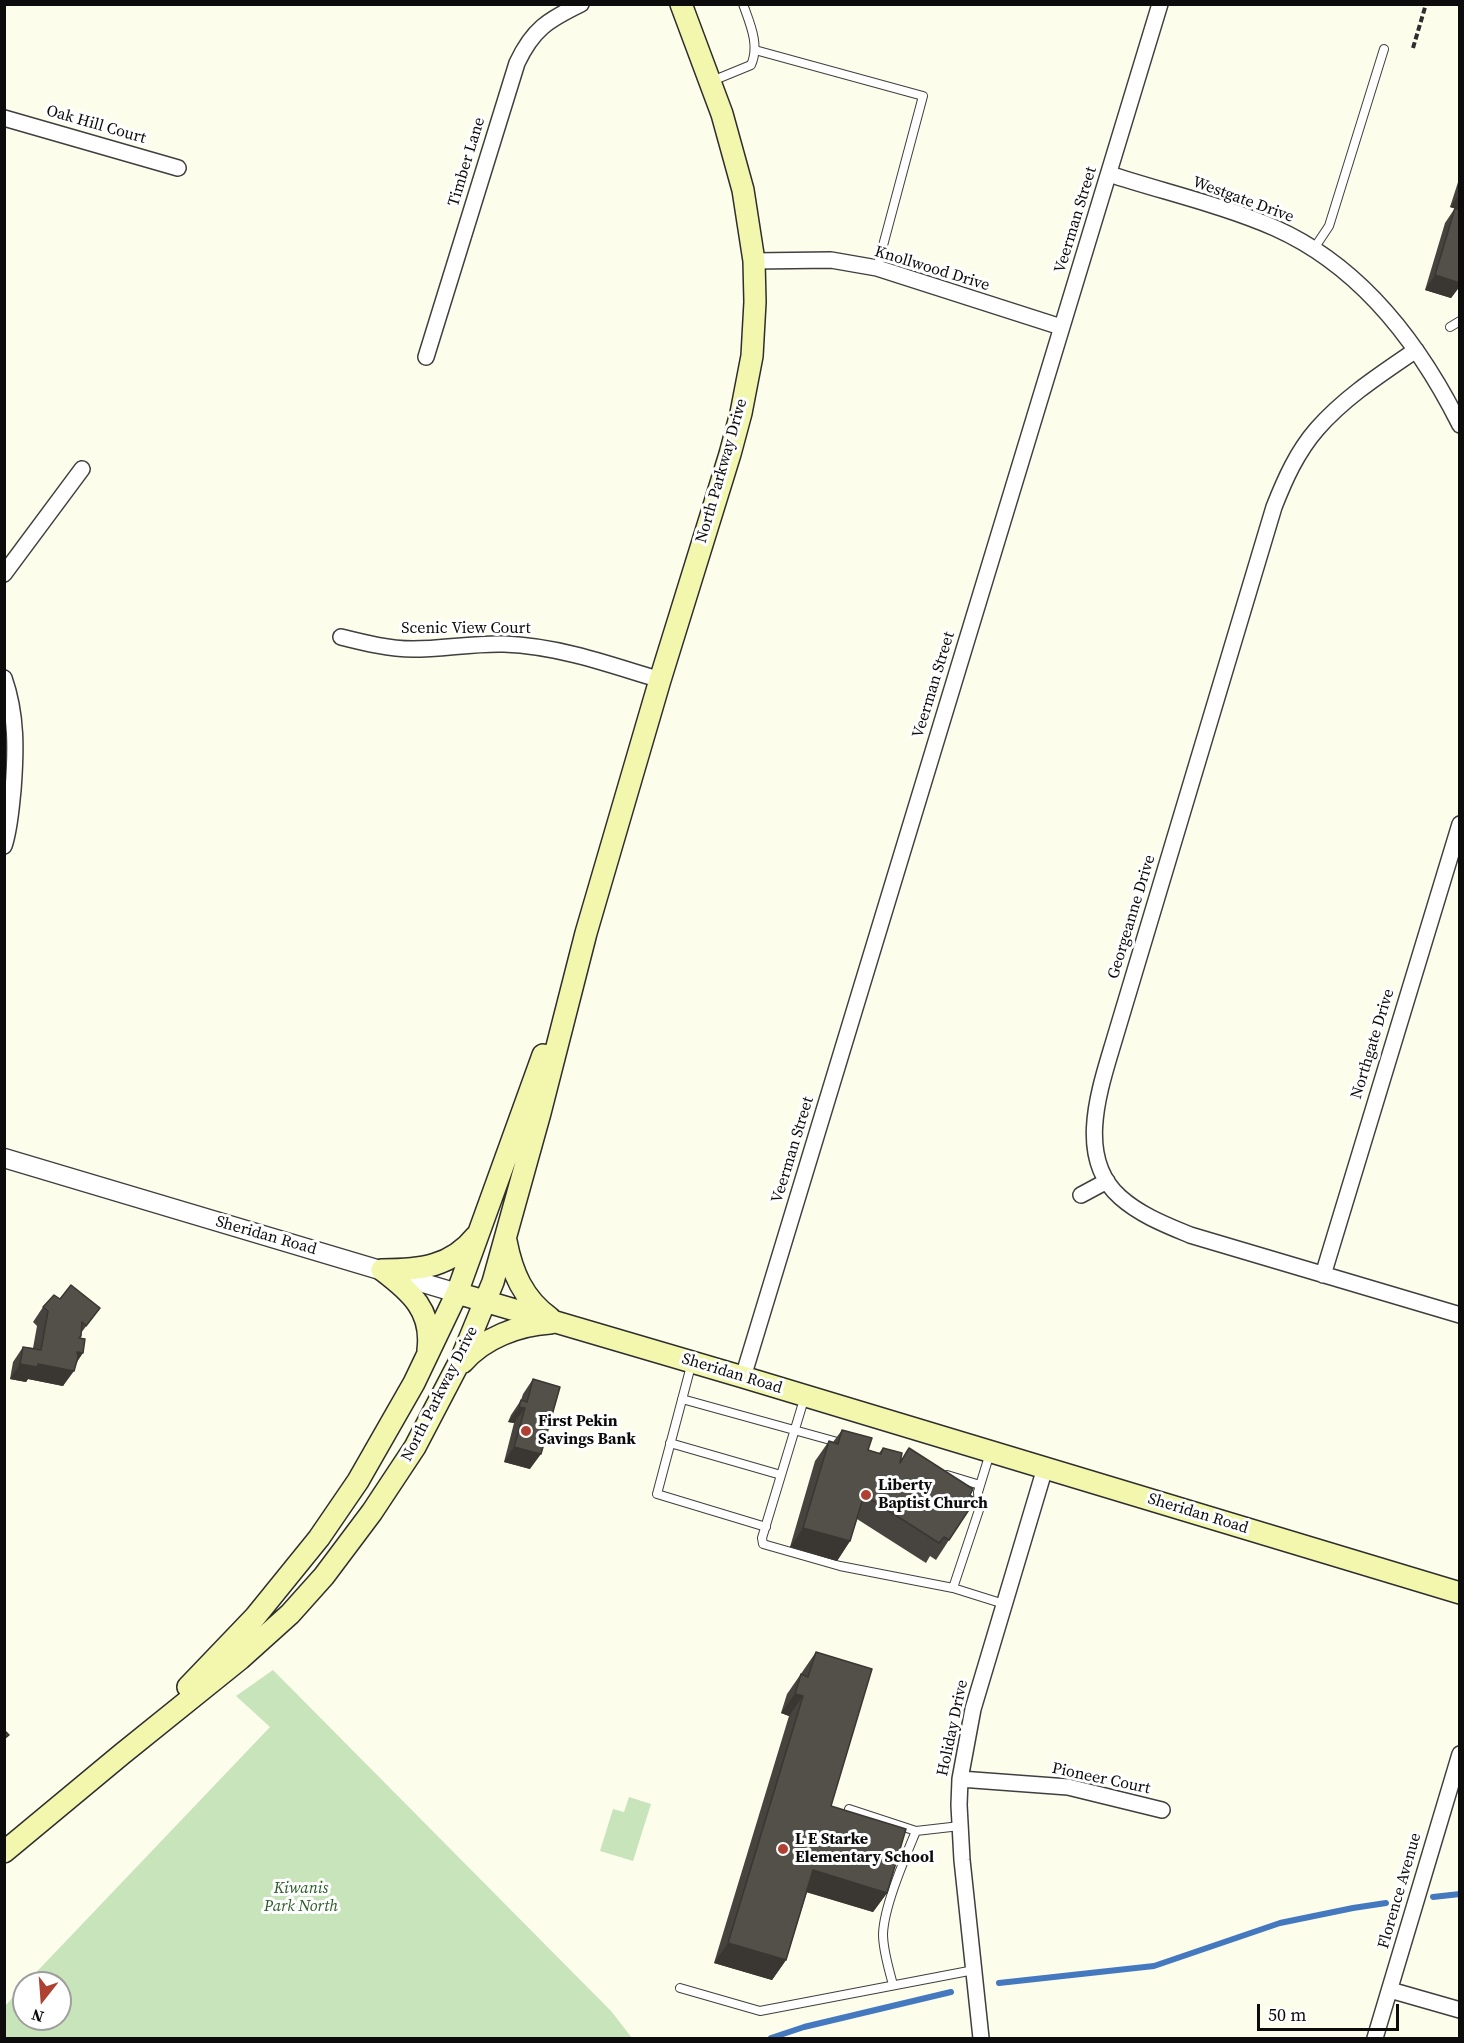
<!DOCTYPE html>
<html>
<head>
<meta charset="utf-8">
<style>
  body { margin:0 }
  #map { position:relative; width:1464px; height:2043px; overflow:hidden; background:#fdfdec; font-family:"Source Serif 4",serif }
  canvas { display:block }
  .frame { position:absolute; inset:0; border:6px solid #0c0c0c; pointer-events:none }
  .north { position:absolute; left:12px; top:1971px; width:60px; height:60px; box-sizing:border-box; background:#fff; border:2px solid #9e9e9e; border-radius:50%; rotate:197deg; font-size:16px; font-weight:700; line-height:24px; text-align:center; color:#0c0c0c }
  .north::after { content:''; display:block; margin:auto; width:21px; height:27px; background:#ae4131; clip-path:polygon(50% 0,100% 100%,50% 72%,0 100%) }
  .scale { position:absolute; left:1257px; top:2004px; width:142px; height:27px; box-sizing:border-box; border:3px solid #0c0c0c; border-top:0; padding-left:8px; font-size:18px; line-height:21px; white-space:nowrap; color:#0c0c0c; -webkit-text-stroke:4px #fff; paint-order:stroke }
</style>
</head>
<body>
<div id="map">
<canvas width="1464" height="2043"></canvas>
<div class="frame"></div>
<div class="north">N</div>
<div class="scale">50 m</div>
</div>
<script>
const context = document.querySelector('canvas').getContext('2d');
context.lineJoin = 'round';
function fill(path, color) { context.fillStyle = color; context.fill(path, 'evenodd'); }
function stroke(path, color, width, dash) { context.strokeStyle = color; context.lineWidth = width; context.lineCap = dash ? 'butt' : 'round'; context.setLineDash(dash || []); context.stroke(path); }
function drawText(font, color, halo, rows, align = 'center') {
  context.font = font + ' "Source Serif 4",serif'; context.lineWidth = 6; context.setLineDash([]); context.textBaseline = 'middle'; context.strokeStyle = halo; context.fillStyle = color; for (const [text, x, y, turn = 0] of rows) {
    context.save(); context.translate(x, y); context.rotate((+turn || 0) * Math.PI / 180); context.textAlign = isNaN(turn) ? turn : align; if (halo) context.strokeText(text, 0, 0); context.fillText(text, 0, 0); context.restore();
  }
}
fill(new Path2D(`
  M 273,1670 L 611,2011 L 632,2038 L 5,2038 L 5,2006 L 24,1985 L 24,2019 L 60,2019 L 60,1983 L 26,1983 L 270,1727 L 236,1696 Z
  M 629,1797 L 651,1804 L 633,1861 L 600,1851 L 613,1809 L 624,1812 Z`), '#c8e4ba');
stroke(new Path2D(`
  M 1433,1897 L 1460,1894
  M 999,1983 L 1154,1966 L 1280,1923 L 1353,1908 L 1386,1903
  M 771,2038 L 804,2027 L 951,1992`), '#4479c0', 6);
const service = new Path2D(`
  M 755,50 L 923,96 L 877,268
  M 712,81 L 751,65 C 760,45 750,24 743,4
  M 1313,250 L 1329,226 L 1384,49
  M 1450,327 L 1460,321
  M 692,1362 L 657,1494 L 766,1527
  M 805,1396 L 762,1538 L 763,1544 L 840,1566 L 953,1588 L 1004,1604
  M 682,1399 L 841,1443
  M 670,1443 L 781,1475
  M 947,1475 L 980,1485
  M 953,1588 L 979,1510 L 978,1492 L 990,1453
  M 849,1809 L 916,1831
  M 893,1985 C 889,1969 883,1951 883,1934 C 884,1906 905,1858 916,1831 L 960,1826
  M 680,1988 L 760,2011 L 974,1970`);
const minor = new Path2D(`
  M 4,118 L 178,168
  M 1109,174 C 1164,192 1222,205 1275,228 C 1360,266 1419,343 1460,425
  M 754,261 L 831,260 L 877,268 L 1061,327
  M 1416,350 C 1381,374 1345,397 1317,429 C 1297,452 1285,479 1274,507 L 1113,1044 C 1099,1091 1076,1158 1120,1197 C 1140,1215 1166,1225 1190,1235 L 1460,1315
  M 426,357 L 517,63 C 533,29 548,20 581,4
  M 4,574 L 82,469
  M 341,637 C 365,643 389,649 413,649 C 443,649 474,643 504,644 C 558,646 609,664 660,680
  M 4,678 C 17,715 16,751 13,790 C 11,808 10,828 4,846
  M 1081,1195 L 1107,1181
  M 1323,1275 L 1460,824
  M 743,1377 L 1160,4
  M 960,1779 L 1068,1787 L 1162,1810
  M 1390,1990 L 1460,2010
  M 981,2038 L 962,1860 L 959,1805 L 960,1779 L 973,1709 L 1045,1468
  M 1375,2038 L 1460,1754`);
const tertiary = new Path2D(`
  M 4,1158 L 457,1293`);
const secondary = new Path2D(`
  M 506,1241 C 512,1272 523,1299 550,1318
  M 382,1270 C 420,1270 451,1267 476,1236
  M 382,1270 C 411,1292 433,1311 428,1350
  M 457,1293 L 743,1377 L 1460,1593
  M 463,1362 C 484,1338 518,1325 550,1323
  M 188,1687 L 255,1617 L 319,1538 L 358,1481 L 414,1383 L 457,1293 L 543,1055
  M 4,1852 L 122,1754 L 240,1659 L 290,1614 L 324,1576 L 372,1512 L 415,1447 L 462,1357 L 493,1282 L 540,1113 L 586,933 L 660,680 L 730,454 L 741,413 L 752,356 L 755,302 L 754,261 L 743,190 L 722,114 L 681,4`);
stroke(service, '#3f3f3f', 10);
stroke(minor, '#3f3f3f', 18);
stroke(tertiary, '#3f3f3f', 21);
stroke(secondary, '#2e2e2e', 24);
stroke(new Path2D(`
  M 1413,48 L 1426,4`), '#2e2e2e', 4, [6, 3]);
stroke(service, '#fff', 8);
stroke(minor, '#fff', 15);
stroke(tertiary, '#fff', 18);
stroke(secondary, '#f3f7ad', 21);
fill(new Path2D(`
  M 1460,176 L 1460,210 L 1450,207 Z
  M 1455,208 L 1460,210 L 1460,286 L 1451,298 L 1425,290 L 1445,223 Z
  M 60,1299 L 100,1308 L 81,1333 L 76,1363 L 63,1386 L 28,1379 L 26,1382 L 10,1379 L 13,1362 L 23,1347 L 33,1348 L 37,1326 L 33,1322 L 43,1307 Z
  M 533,1379 L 530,1469 L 504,1462 L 514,1423 L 508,1422 L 511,1415 L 521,1400 L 523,1394 Z
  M 842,1430 L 868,1450 L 879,1453 L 883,1448 L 901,1461 L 909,1448 L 970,1495 L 949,1540 L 936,1560 L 930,1556 L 926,1563 L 857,1519 L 850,1541 L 837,1561 L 790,1547 L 815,1461 L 829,1441 L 833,1442 Z
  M 816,1652 L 831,1806 L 887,1893 L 873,1912 L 807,1892 L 786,1960 L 772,1980 L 714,1963 L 789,1716 L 781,1713 L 787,1694 Z`), '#47443f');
fill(new Path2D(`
  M 1460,194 L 1460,210 L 1450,207 Z
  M 1435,275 L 1460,281 L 1460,286 L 1451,298 L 1425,290 Z
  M 77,1352 L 83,1353 L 73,1368 Z
  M 20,1364 L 38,1364 L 74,1371 L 63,1386 L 28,1379 L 26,1382 L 10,1379 Z
  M 519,1407 L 525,1408 L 514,1423 L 508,1422 Z
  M 514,1447 L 541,1454 L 530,1469 L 504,1462 Z
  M 803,1528 L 850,1541 L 837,1561 L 790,1547 Z
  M 795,1694 L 803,1696 L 789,1716 L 781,1713 Z
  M 813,1870 L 887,1893 L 873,1912 L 799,1890 Z
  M 728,1943 L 786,1960 L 772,1980 L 714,1963 Z`), '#3a3733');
const building = new Path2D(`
  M 1455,208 L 1460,210 L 1460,283 L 1435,275 Z
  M 71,1285 L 100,1308 L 86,1326 L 82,1322 L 81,1336 L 79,1338 L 85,1339 L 83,1353 L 77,1352 L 78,1357 L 74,1371 L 38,1364 L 37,1367 L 20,1364 L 23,1347 L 41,1350 L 48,1311 L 43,1307 L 54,1295 L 60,1299 Z
  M 533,1379 L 560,1387 L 541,1454 L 514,1447 L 525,1408 L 519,1407 L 521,1400 L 527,1402 Z
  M 842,1430 L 872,1438 L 868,1450 L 881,1454 L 883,1448 L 902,1453 L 900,1463 L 909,1448 L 973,1489 L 970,1495 L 976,1499 L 949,1540 L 944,1537 L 939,1543 L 864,1495 L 850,1541 L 803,1528 L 829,1441 L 838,1444 Z
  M 816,1652 L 872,1669 L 831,1806 L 906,1829 L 887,1893 L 813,1870 L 786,1960 L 728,1943 L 803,1696 L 795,1694 L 801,1674 L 808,1677 Z
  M 4,1730 L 9,1735 L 4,1739 Z`);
fill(building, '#534f49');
stroke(building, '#3a3733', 1.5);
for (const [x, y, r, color] of [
  [526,1431,6,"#ae4131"],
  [866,1495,6,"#ae4131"],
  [783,1849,6,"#ae4131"]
]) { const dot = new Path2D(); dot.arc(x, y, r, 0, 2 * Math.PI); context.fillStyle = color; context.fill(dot); stroke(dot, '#fff', 2); }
drawText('16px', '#0c0c0c', '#fff', [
  ["Oak Hill Court",96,125,16],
  ["Timber Lane",467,162,-73],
  ["Westgate Drive",1243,200,20],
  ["Veerman Street",1076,220,-73],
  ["Knollwood Drive",932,269,17],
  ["North Parkway Drive",722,471,-74],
  ["Scenic View Court",466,629],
  ["Veerman Street",934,685,-73],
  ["Georgeanne Drive",1132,917,-73],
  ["Northgate Drive",1373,1044,-73],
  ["Veerman Street",793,1150,-73],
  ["Sheridan Road",266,1236,16],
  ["Sheridan Road",732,1374,17],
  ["North Parkway Drive",440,1394,-63],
  ["Sheridan Road",1198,1514,17],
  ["Holiday Drive",953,1728,-78],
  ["Pioneer Court",1101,1779,12],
  ["Florence Avenue",1400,1891,-74]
]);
drawText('bold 16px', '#0c0c0c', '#fff', [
  ["First Pekin",538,1422],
  ["Savings Bank",538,1440],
  ["Liberty",878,1486],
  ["Baptist Church",878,1504],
  ["L E Starke",795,1840],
  ["Elementary School",795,1858]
], 'left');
drawText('italic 16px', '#255d23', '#fff', [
  ["Kiwanis",301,1889],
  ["Park North",301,1907]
]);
</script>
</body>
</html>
